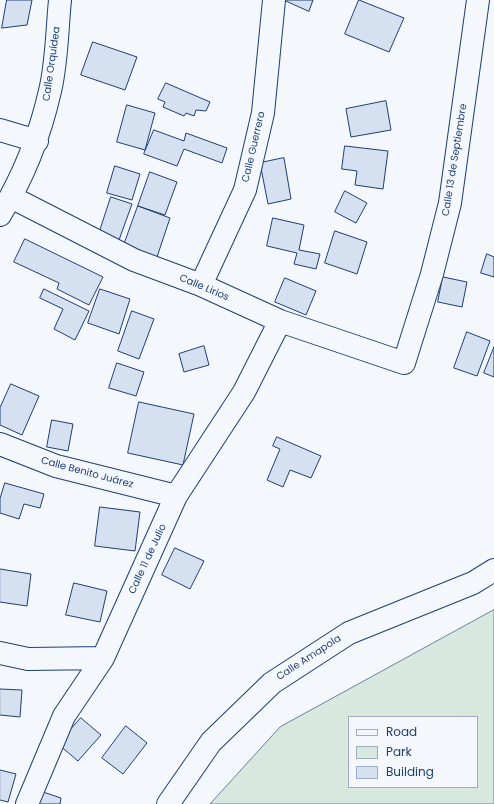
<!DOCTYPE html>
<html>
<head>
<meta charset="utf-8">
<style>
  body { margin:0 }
  #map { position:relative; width:494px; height:804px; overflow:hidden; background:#f4f7fb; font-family:Poppins,sans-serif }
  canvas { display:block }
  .legend { position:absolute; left:348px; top:716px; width:130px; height:72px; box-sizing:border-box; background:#f4f7fb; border:1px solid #9eadc5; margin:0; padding:5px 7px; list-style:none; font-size:12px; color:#1d3f73 }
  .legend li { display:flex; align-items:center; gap:8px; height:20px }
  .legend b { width:20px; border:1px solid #9eadc5 }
</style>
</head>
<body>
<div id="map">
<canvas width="494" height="804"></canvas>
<ul class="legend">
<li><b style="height:5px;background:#f4f7fb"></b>Road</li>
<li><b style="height:11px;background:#d7e8df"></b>Park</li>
<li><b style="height:11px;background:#d5e0f0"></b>Building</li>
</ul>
</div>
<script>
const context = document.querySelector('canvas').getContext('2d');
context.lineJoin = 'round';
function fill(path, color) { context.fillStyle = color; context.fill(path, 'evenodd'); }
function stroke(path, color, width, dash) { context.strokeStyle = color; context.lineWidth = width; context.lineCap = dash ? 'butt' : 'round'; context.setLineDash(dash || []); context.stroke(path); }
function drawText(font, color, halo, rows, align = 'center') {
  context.font = font + ' Poppins,sans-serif'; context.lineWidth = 3; context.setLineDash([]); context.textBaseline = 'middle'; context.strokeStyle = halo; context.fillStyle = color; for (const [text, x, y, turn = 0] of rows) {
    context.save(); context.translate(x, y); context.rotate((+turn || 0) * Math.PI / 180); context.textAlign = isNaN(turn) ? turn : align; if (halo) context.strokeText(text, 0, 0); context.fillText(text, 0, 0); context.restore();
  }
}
const green = new Path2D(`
  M 494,610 L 494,804 L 210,804 L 280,727 ZM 349,717 L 477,717 L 477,787 L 349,787 Z`);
fill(green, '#d7e8df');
stroke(green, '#687fa3', 1);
const building = new Path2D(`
  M 7,0 L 32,0 L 27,25 L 2,28 Z
  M 284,0 L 313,0 L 309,11 Z
  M 359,0 L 404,18 L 389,52 L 345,34 Z
  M 93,42 L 137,57 L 125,90 L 81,75 Z
  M 166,83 L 210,102 L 206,111 L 196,110 L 194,116 L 186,113 L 184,116 L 163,107 L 165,102 L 158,99 Z
  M 386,101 L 391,130 L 351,137 L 346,109 Z
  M 127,105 L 155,113 L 145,150 L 117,142 Z
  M 154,130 L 184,141 L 186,133 L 227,148 L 222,163 L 184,149 L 177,166 L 144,154 Z
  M 345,146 L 388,151 L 383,189 L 355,185 L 357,171 L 342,169 Z
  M 284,158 L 291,199 L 268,204 L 260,163 Z
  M 115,166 L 140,174 L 132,200 L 107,193 Z
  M 150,172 L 177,182 L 165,215 L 138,206 Z
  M 345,191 L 367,203 L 356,223 L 335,212 Z
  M 111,197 L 132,204 L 119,240 L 99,234 Z
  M 138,206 L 170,218 L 157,257 L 124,245 Z
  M 273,218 L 304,225 L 299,250 L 320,254 L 316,269 L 294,264 L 297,253 L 267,246 Z
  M 335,231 L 367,242 L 357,274 L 325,263 Z
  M 25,239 L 103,277 L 89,305 L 57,289 L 59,283 L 14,262 Z
  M 487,254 L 494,257 L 494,277 L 481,273 Z
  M 443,277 L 467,282 L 462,307 L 438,302 Z
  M 285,278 L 316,291 L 306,315 L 275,302 Z
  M 44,289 L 89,311 L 75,340 L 54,329 L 63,309 L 40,298 Z
  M 100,289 L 130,299 L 119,334 L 88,323 Z
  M 132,311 L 154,319 L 139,359 L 118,351 Z
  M 467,332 L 490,341 L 477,376 L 454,368 Z
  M 204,346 L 209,365 L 184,372 L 179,354 Z
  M 494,347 L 494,377 L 484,373 Z
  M 117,363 L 144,372 L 136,396 L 109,388 Z
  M 11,384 L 39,396 L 22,435 L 0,425 L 0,408 Z
  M 139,402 L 194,414 L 183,465 L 128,453 Z
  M 52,420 L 73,424 L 68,451 L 47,447 Z
  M 277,437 L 321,456 L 311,478 L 290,470 L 283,487 L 267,480 L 280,449 L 273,446 Z
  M 5,483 L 44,494 L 40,508 L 24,504 L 19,519 L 0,513 L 0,499 Z
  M 100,507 L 140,512 L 135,551 L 95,546 Z
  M 175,548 L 204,561 L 190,589 L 162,575 Z
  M 0,569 L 31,574 L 27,606 L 0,602 Z
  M 74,583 L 107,591 L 100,622 L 66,615 Z
  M 0,689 L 22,690 L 20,717 L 0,715 Z
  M 81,718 L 101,735 L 78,761 L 58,744 Z
  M 126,726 L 147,743 L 123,774 L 102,758 Z
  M 0,770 L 16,774 L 8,802 L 0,800 Z
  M 40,791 L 61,798 L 60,804 L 36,804 Z`);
fill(building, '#d5e0f0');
stroke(building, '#1d3f73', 1);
const minor = new Path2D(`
  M 0,130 L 37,141
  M 11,197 L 134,260 L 201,285 L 280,321 L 404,363 L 432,274 L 450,203 L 478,0
  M 0,215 C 24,176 40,135 50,91 C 57,62 57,30 60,0
  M 201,285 L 245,190 L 263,113 L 274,0
  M 0,444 L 56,466 L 176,496
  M 0,653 L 28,659 L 103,658
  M 27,804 L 64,716 L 103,658 L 176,496 L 244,392 L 280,321
  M 168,804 L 211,742 L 272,683 L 349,633 L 473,583 L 494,570`);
stroke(minor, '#1d3f73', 24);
stroke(minor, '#f4f7fb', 22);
drawText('10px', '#1d3f73', '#f4f7fb', [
  ["Calle Orquídea",52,64,-82],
  ["Calle Guerrero",254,147,-77],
  ["Calle 13 de Septiembre",455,160,-81],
  ["Calle Lirios",204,288,23],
  ["Calle Benito Juárez",87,473,15],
  ["Calle 11 de Julio",148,559,-65],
  ["Calle Amapola",309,658,-33]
]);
</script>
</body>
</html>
